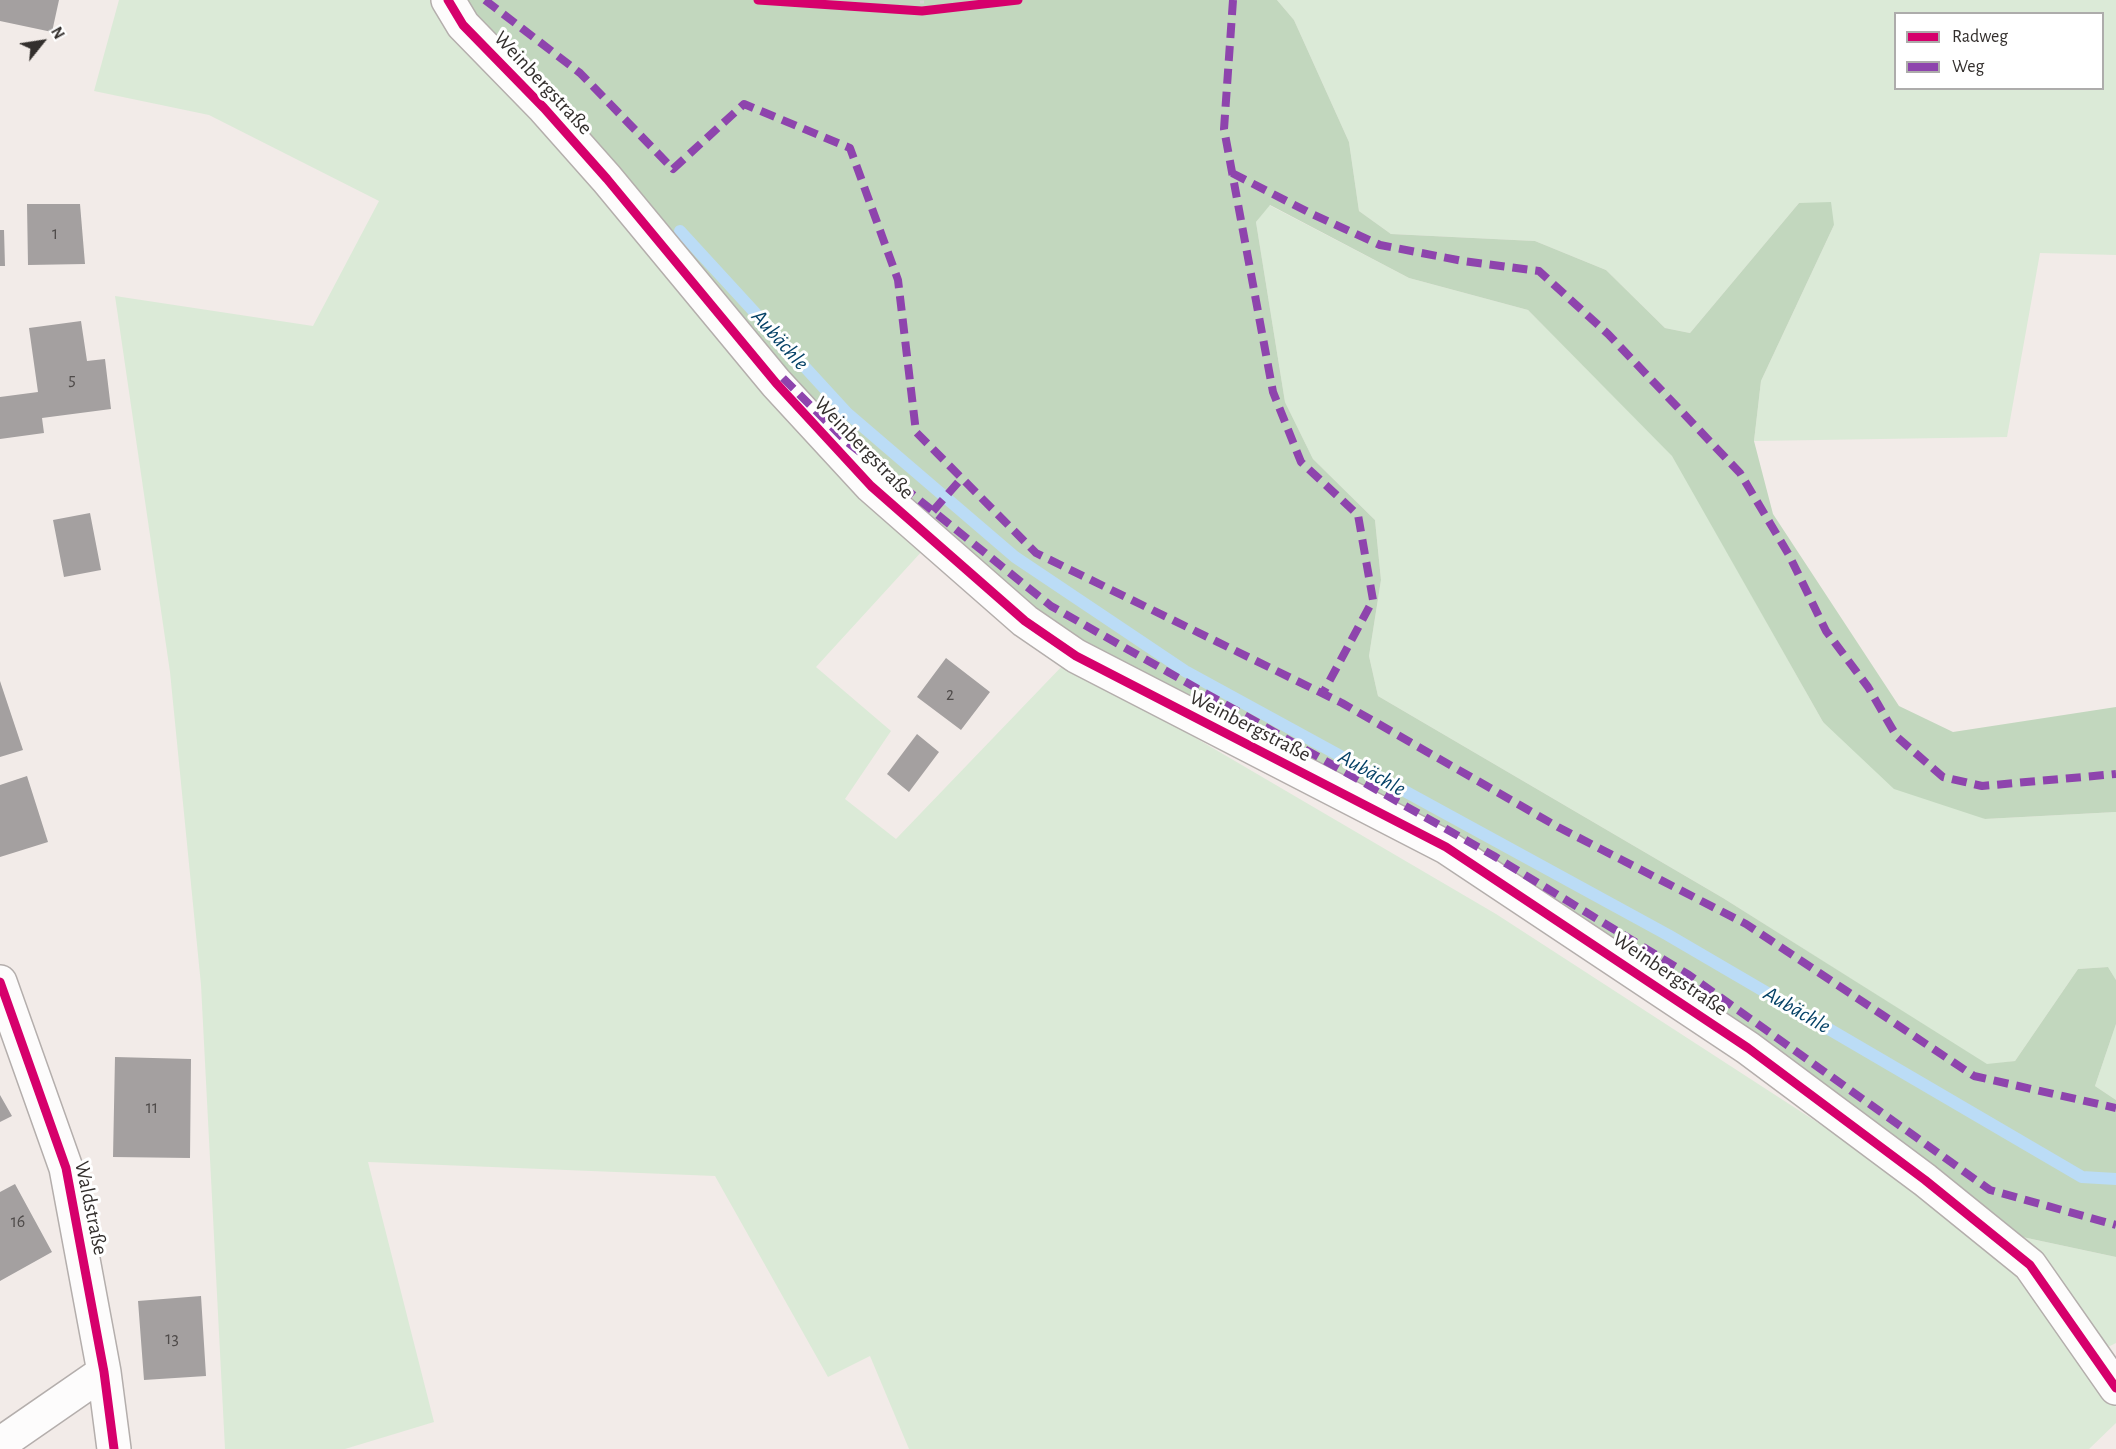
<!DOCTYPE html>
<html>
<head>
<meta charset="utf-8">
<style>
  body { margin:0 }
  #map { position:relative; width:2116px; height:1449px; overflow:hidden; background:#f2ebe8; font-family:"Alegreya Sans",sans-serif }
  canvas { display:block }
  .legend { position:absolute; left:1894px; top:12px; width:210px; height:78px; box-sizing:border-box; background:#fff; border:2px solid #adacab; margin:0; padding:8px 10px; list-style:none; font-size:18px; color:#332f2d }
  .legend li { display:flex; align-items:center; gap:12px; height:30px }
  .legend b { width:30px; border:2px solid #adacab }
  .north { position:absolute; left:12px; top:12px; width:60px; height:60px; -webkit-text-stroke:4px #fff; paint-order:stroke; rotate:60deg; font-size:16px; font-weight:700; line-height:24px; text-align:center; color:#332f2d }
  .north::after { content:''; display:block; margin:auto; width:21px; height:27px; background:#332f2d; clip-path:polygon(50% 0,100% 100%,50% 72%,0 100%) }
</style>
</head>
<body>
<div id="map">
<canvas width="2116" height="1449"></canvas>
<ul class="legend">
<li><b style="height:8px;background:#d6006c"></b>Radweg</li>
<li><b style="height:8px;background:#8e44ad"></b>Weg</li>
</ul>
<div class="north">N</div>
</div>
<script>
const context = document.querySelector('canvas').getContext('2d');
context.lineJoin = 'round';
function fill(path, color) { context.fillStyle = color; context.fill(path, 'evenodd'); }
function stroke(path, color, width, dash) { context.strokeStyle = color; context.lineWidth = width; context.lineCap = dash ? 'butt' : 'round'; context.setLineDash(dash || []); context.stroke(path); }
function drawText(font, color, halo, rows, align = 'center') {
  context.font = font + ' "Alegreya Sans",sans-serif'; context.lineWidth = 6; context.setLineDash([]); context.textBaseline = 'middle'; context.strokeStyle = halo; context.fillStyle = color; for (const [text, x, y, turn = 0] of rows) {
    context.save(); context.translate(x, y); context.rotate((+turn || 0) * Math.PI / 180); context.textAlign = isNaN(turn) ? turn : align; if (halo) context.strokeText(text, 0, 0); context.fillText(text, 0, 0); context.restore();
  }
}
fill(new Path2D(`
  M 119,0 L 430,0 L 556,134 L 924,549 L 816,667 L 891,731 L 845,799 L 896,839 L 1066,662 L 1496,914 L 1840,1137 L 2011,1264 L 2056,1316 L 2116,1407 L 2116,1423 L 2089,1449 L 909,1449 L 870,1356 L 828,1377 L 715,1176 L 368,1162 L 434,1422 L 345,1449 L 225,1449 L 201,985 L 170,672 L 115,296 L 313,326 L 379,201 L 209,115 L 94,91 Z
  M 1277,0 L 2116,0 L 2116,255 L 2040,253 L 2007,437 L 1754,441 L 1761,381 L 1834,225 L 1799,203 L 1690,333 L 1665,328 L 1606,270 L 1535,241 L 1391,234 L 1359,211 L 1349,142 L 1294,20 ZM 1896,14 L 2102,14 L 2102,88 L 1896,88 Z
  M 1269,205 L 1409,278 L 1528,310 L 1673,456 L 1823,722 L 1985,819 L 2116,812 L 2116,980 L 2108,967 L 2078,969 L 2015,1061 L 1987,1065 L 1723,898 L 1378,696 L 1369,656 L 1381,580 L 1375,520 L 1313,459 L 1285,402 L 1256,222 Z
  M 2116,1024 L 2116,1100 L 2095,1086 Z
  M 2013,1235 L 2116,1257 L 2116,1343 L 2108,1347 Z`), '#dbead7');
fill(new Path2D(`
  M 455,0 L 1277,0 L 1294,20 L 1349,142 L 1359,211 L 1391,234 L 1535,241 L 1606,270 L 1665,328 L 1690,333 L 1799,203 L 1831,202 L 1834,225 L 1761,381 L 1754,441 L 1773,514 L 1899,706 L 1953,732 L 2116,707 L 2116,812 L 1985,819 L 1894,789 L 1823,722 L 1672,456 L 1528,310 L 1409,278 L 1270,205 L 1256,222 L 1285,402 L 1313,459 L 1375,520 L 1381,580 L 1369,656 L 1378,696 L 1723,898 L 1987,1064 L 2015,1061 L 2078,969 L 2108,967 L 2116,980 L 2116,1024 L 2095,1086 L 2116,1100 L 2116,1257 L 2013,1235 L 1854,1112 L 1082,642 L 939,535 L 783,393 Z`), '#c2d7be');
stroke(new Path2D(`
  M 680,231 L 847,413 L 1015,557 L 1185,671 L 1668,935 L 2082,1177 L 2116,1179`), '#bbdcf6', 12);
fill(new Path2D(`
  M 0,0 L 59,0 L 52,32 L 0,21 Z
  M 27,204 L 80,204 L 85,264 L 28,265 Z
  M 0,230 L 4,230 L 5,266 L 0,266 Z
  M 81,321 L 87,361 L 105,359 L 111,409 L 42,418 L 44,433 L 0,439 L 0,397 L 38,392 L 29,328 Z
  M 90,513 L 101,570 L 64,577 L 53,520 Z
  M 946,658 L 990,692 L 961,730 L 917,697 Z
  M 0,681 L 23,750 L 0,757 Z
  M 917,734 L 939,752 L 909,792 L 887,774 Z
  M 27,776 L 48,842 L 0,857 L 0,785 Z
  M 115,1057 L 191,1059 L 190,1158 L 113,1157 Z
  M 0,1095 L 12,1116 L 0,1122 Z
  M 15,1184 L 52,1252 L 0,1281 L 0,1192 Z
  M 201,1296 L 206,1376 L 144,1380 L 138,1301 Z`), '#a4a0a0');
const minor = new Path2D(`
  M 448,0 L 463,25 L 544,108 L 607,179 L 776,383 L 871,486 L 1025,621 L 1076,656 L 1446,847 L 1748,1048 L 1925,1180 L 2030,1265 L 2116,1388
  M 0,982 L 66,1168 L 104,1372 L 114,1449
  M 0,1444 L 104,1372`);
stroke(minor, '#b4aeac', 36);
stroke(new Path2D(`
  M 922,11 L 922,0`), '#d5d3d3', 4, [3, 4.5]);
stroke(minor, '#fdfcfc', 33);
stroke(new Path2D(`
  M 485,0 L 580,73 L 673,169 L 744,104 L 850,148 L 898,280 L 916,432 L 1036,553 L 1342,703 L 1558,827 L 1746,924 L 1974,1076 L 2116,1108
  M 1233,0 L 1224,129 L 1273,392 L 1301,462 L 1358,515 L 1373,600 L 1323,693
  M 1232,173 L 1312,214 L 1380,245 L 1463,261 L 1539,271 L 1608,334 L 1740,473 L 1789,555 L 1826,631 L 1868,687 L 1897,737 L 1943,777 L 1982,786 L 2116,774
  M 783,378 L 846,441 L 1051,606 L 1494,856 L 1689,975 L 1990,1190 L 2116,1225
  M 933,511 L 962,478`), '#8e44ad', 8, [15, 8]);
stroke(new Path2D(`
  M 448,0 L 463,25 L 544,108 L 607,179 L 776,383 L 871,486 L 1025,621 L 1076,656 L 1446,847 L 1748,1048 L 1925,1180 L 2030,1265 L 2116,1388
  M 758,0 L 922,11 L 1018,0
  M 0,982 L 66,1168 L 104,1372 L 114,1449`), '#d6006c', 9);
drawText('18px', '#4f4b4a', null, [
  ["1",55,234],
  ["5",72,380],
  ["2",950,695],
  ["11",152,1108],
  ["16",18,1222],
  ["13",172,1339]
]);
drawText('21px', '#332f2d', '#fff', [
  ["Weinbergstraße",543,83,47],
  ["Weinbergstraße",864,448,46],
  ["Weinbergstraße",1250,726,27],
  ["Weinbergstraße",1670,974,34],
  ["Waldstraße",91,1208,78]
]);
drawText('italic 22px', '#064267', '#fff', [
  ["Aubächle",780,340,48],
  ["Aubächle",1372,773,29],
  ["Aubächle",1797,1010,30]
]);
</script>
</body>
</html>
